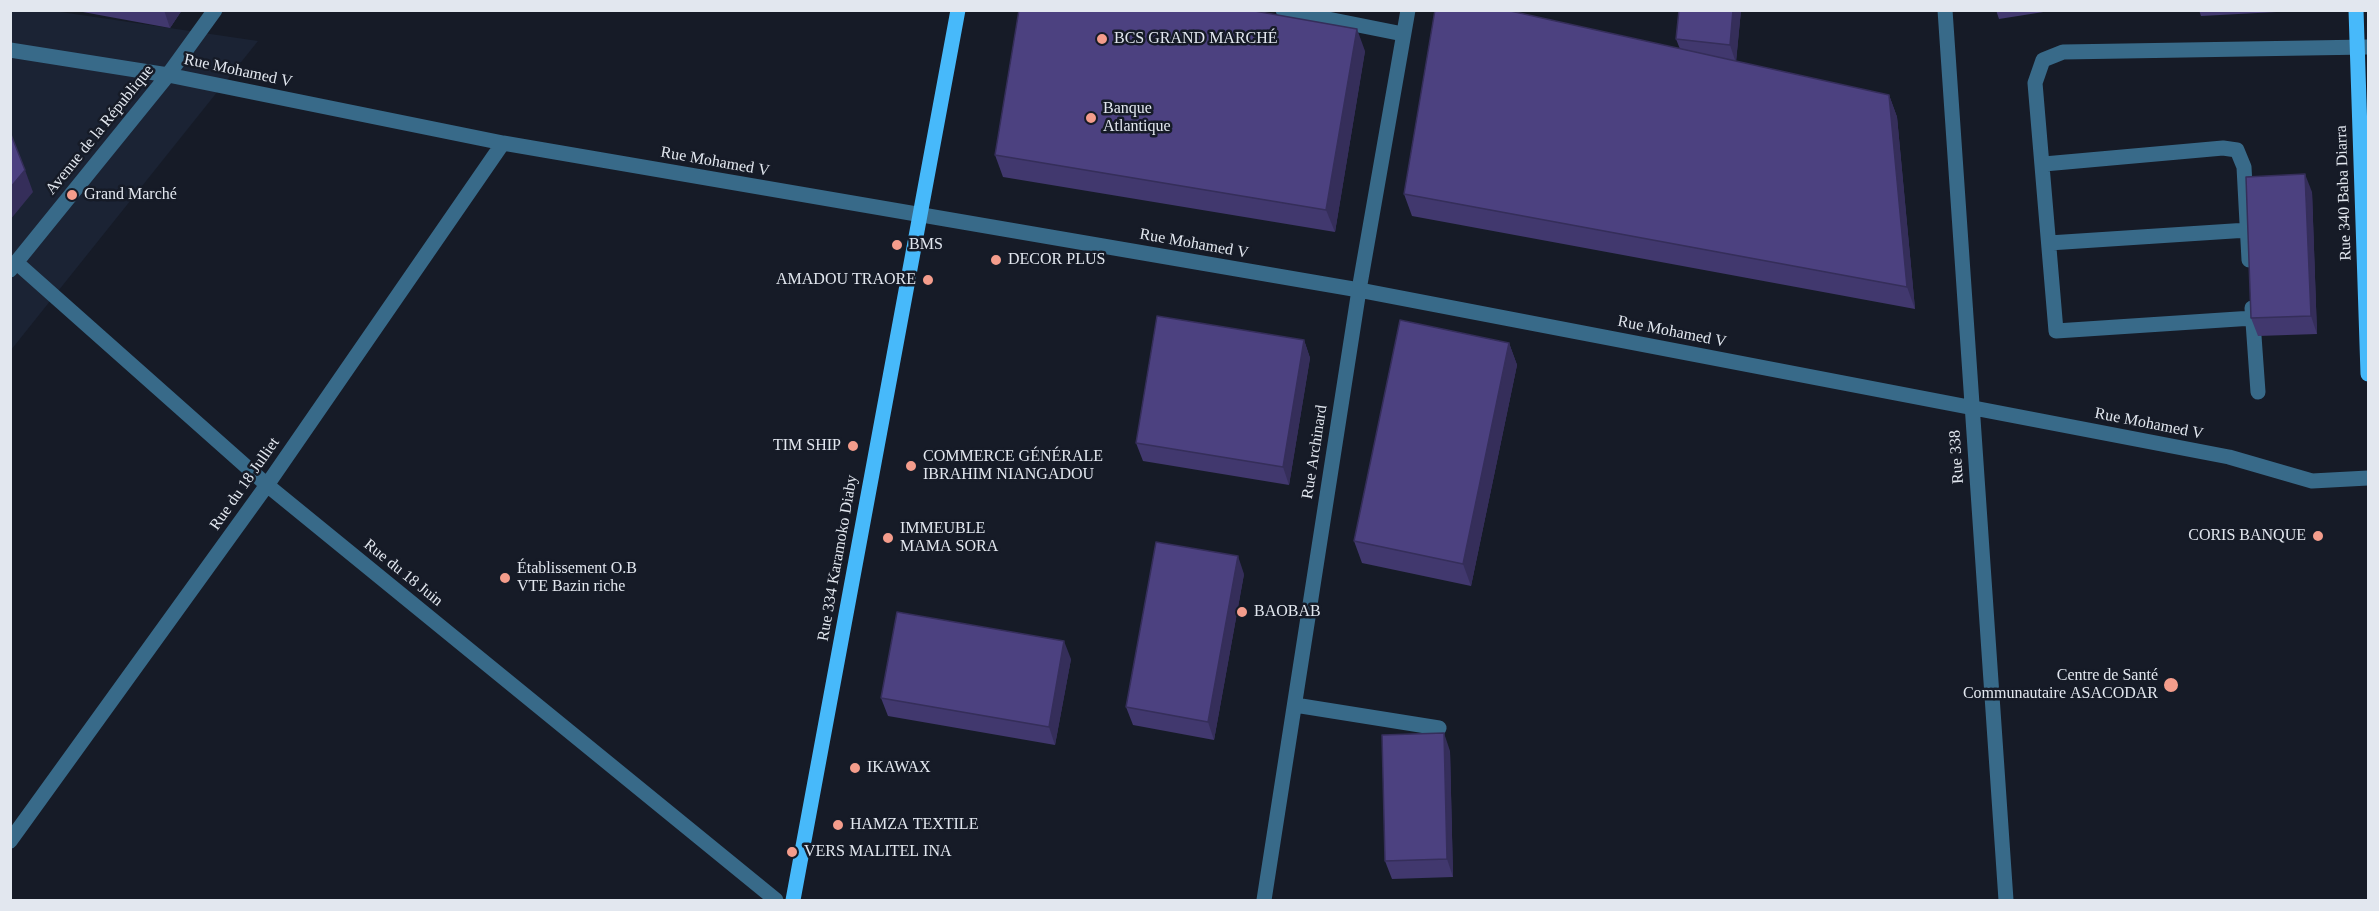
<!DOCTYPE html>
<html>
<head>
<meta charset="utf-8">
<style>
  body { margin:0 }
  #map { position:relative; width:2379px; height:911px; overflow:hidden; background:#161b27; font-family:"Times New Roman",serif }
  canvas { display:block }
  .frame { position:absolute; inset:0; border:12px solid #e2e7ef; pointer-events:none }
</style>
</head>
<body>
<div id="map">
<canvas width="2379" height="911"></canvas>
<div class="frame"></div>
</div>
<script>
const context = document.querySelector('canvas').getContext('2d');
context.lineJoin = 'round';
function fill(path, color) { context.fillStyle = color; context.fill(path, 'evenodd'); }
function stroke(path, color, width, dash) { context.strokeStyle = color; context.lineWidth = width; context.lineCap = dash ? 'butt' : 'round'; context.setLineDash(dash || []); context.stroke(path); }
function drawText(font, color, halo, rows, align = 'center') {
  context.font = font + ' "Times New Roman",serif'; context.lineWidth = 5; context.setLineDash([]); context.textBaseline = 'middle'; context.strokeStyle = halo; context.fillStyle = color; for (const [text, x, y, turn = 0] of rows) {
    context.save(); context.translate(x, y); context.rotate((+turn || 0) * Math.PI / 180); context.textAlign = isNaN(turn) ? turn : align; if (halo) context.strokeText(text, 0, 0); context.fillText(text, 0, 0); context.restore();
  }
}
fill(new Path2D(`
  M 11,11 L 54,11 L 258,41 L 11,350 Z`), '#1b2334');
stroke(new Path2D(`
  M 1283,10 L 1403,34
  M 1945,10 L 2006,900
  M 10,50 L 168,75 L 503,143 L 1359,290 L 2229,457 L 2312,481 L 2368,478
  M 2044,164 L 2223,148 L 2237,150 L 2244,167 L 2249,260
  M 2049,243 L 2248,230
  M 17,263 L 267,485 L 776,900
  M 10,270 L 168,75 L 215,10
  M 2252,308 L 2258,392
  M 2253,318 L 2056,331 L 2035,83 L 2043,60 L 2063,52 L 2368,47
  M 1295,705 L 1439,728
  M 10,841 L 267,485 L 503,143
  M 1264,900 L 1359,290 L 1408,10`), '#386a89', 15);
stroke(new Path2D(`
  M 2356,10 L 2368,374
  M 793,900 L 958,10`), '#47b9fa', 15);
fill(new Path2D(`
  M 72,10 L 182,10 L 170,28 Z
  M 1679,10 L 1741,10 L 1736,61 L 1889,95 L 1897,117 L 1915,309 L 1412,216 L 1404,194 L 1680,49 L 1676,39 Z
  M 1996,10 L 2056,10 L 1999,19 Z
  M 2199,10 L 2314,10 L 2201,16 Z
  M 1365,51 L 1335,232 L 1003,177 L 995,155 Z
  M 2312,192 L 2317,334 L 2258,336 L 2251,318 Z
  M 1304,340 L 1310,358 L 1289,485 L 1143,461 L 1136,443 Z
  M 1509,343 L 1517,365 L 1471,586 L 1362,563 L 1354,541 Z
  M 1244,574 L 1214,740 L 1133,725 L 1126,707 Z
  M 1071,659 L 1055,745 L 888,716 L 881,698 Z
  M 1450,751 L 1453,877 L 1392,879 L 1385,861 Z`), '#41386e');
fill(new Path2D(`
  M 164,10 L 182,10 L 170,28 Z
  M 1733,10 L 1741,10 L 1736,63 L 1730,45 Z
  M 1357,29 L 1365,51 L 1335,232 L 1326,210 Z
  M 1889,95 L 1897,117 L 1915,309 L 1907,287 Z
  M 25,170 L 33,192 L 10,220 L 10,188 Z
  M 2305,174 L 2312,192 L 2317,334 L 2311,316 Z
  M 1304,340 L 1310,358 L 1289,485 L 1283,467 Z
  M 1509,343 L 1517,365 L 1471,586 L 1463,564 Z
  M 1238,556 L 1244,574 L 1214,740 L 1208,722 Z
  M 1064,641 L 1071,659 L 1055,745 L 1049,727 Z
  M 1444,733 L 1450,751 L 1453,877 L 1447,859 Z`), '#352e5a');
const building = new Path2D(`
  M 1019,10 L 1249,10 L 1357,29 L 1326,210 L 995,155 Z
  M 1435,10 L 1506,10 L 1889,95 L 1907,287 L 1404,194 Z
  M 1679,10 L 1733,10 L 1730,45 L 1676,39 Z
  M 10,132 L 25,170 L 10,188 Z
  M 2305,174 L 2311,316 L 2251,318 L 2246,177 Z
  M 1157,316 L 1304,340 L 1283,467 L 1136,443 Z
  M 1400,320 L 1509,343 L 1463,564 L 1354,541 Z
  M 1156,542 L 1238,556 L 1208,722 L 1126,707 Z
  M 897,612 L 1064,641 L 1049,727 L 881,698 Z
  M 1444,733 L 1447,859 L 1385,861 L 1382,735 Z`);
fill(building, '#4c4180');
stroke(building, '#352e5a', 1.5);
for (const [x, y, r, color] of [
  [1102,39,6,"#f49d8c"],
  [1091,118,6,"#f49d8c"],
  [72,195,6,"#f49d8c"],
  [897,245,6,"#f49d8c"],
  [996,260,6,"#f49d8c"],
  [928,280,6,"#f49d8c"],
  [853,446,6,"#f49d8c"],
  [911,466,6,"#f49d8c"],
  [2318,536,6,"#f49d8c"],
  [888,538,6,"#f49d8c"],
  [505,578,6,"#f49d8c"],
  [1242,612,6,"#f49d8c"],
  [2171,685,8,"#f49d8c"],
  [855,768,6,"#f49d8c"],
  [838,825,6,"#f49d8c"],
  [792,852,6,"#f49d8c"]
]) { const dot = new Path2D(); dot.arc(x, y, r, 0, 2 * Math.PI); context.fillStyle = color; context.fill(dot); stroke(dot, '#161b27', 2); }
drawText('16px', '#e2e7ef', '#161b27', [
  ["BCS GRAND MARCHÉ",1114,39],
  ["Banque",1103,109],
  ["Atlantique",1103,127],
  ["Grand Marché",84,195],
  ["BMS",909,245],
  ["DECOR PLUS",1008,260],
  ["AMADOU TRAORE",916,280,"right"],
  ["TIM SHIP",841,446,"right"],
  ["COMMERCE GÉNÉRALE",923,457],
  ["IBRAHIM NIANGADOU",923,475],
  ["IMMEUBLE",900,529],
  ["MAMA SORA",900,547],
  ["CORIS BANQUE",2306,536,"right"],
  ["Établissement O.B",517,569],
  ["VTE Bazin riche",517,587],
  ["BAOBAB",1254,612],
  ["Centre de Santé",2158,676,"right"],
  ["Communautaire ASACODAR",2158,694,"right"],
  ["IKAWAX",867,768],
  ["HAMZA TEXTILE",850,825],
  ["VERS MALITEL INA",804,852]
], 'left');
drawText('16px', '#e2e7ef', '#161b27', [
  ["Rue Mohamed V",238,71,12],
  ["Avenue de la République",100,130,-51],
  ["Rue Mohamed V",715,162,10],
  ["Rue 340 Baba Diarra",2344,193,-92],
  ["Rue Mohamed V",1194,244,10],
  ["Rue Mohamed V",1672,332,11],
  ["Rue Mohamed V",2149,424,11],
  ["Rue Archinard",1315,452,-81],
  ["Rue 338",1957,457,-94],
  ["Rue du 18 Julliet",245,484,-55],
  ["Rue 334 Karamoko Diaby",838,558,-80],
  ["Rue du 18 Juin",403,573,39]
]);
</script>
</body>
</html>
